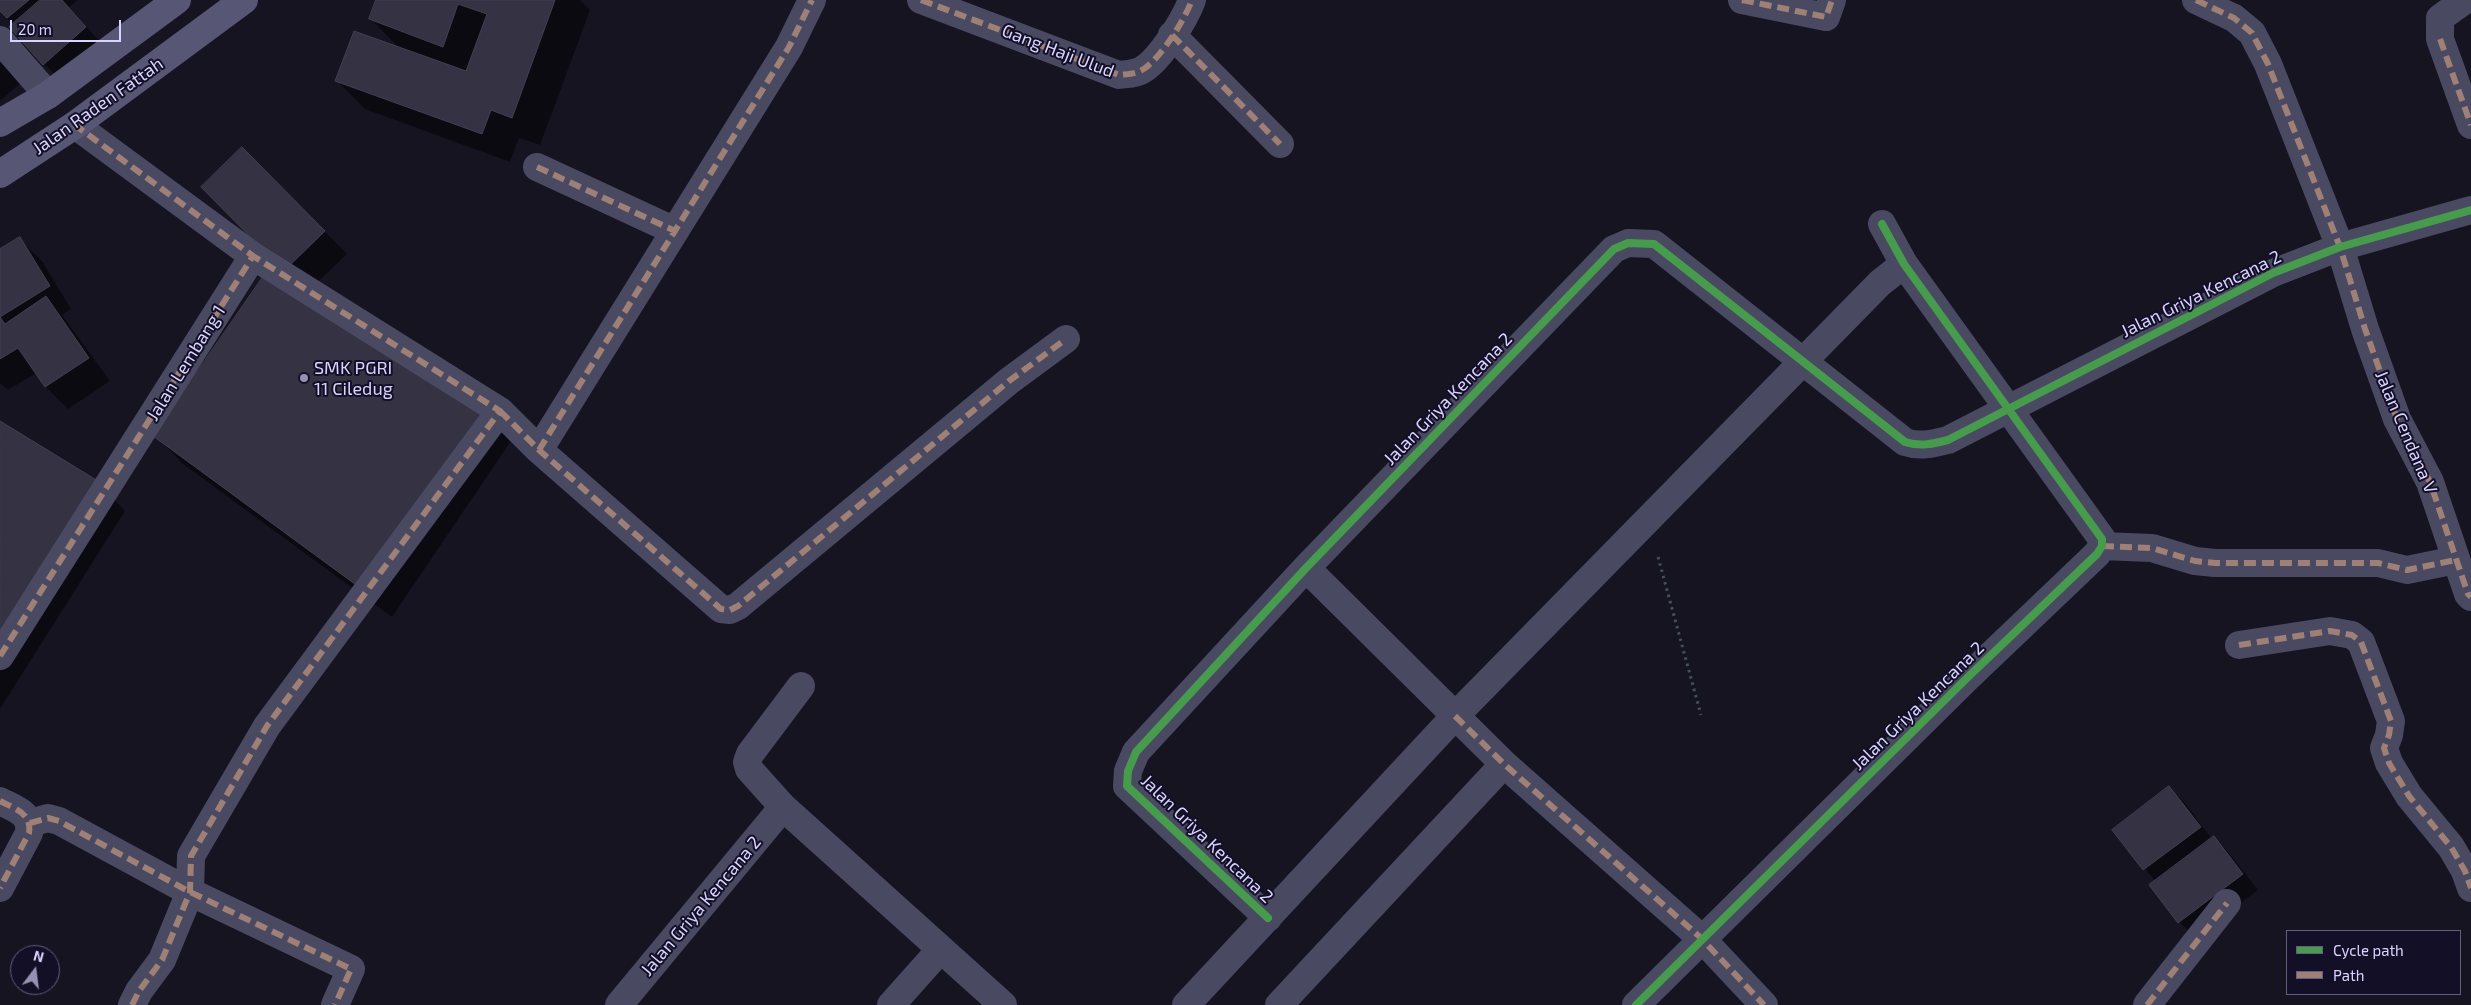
<!DOCTYPE html>
<html>
<head>
<meta charset="utf-8">
<style>
  body { margin:0 }
  #map { position:relative; width:2471px; height:1005px; overflow:hidden; background:#161421; font-family:"Exo 2",sans-serif }
  canvas { display:block }
  .legend { position:absolute; left:2286px; top:930px; width:175px; height:65px; box-sizing:border-box; background:#130f26; border:1px solid #625e7d; margin:0; padding:6px 9px; list-style:none; font-size:15px; color:#d9d4ff }
  .legend li { display:flex; align-items:center; gap:10px; height:25px }
  .legend b { width:25px; border:1px solid #625e7d }
  .north { position:absolute; left:10px; top:945px; width:50px; height:50px; box-sizing:border-box; background:#130f26; border:1px solid #625e7d; border-radius:50%; rotate:15deg; font-size:14px; font-weight:700; line-height:20px; text-align:center; color:#d9d4ff }
  .north::after { content:''; display:block; margin:auto; width:18px; height:22px; background:#9591b1; clip-path:polygon(50% 0,100% 100%,50% 72%,0 100%) }
  .scale { position:absolute; left:10px; top:20px; width:111px; height:22px; box-sizing:border-box; border:2px solid #d9d4ff; border-top:0; padding-left:6px; font-size:15px; line-height:18px; white-space:nowrap; color:#d9d4ff; -webkit-text-stroke:4px #130f26; paint-order:stroke }
</style>
</head>
<body>
<div id="map">
<canvas width="2471" height="1005"></canvas>
<ul class="legend">
<li><b style="height:6px;background:#469c4c"></b>Cycle path</li>
<li><b style="height:6px;background:#9e8076"></b>Path</li>
</ul>
<div class="north">N</div>
<div class="scale">20 m</div>
</div>
<script>
const context = document.querySelector('canvas').getContext('2d');
context.lineJoin = 'round';
function fill(path, color) { context.fillStyle = color; context.fill(path, 'evenodd'); }
function stroke(path, color, width, dash) { context.strokeStyle = color; context.lineWidth = width; context.lineCap = dash ? 'butt' : 'round'; context.setLineDash(dash || []); context.stroke(path); }
function drawText(font, color, halo, rows, align = 'center') {
  context.font = font + ' "Exo 2",sans-serif'; context.lineWidth = 4; context.setLineDash([]); context.textBaseline = 'middle'; context.strokeStyle = halo; context.fillStyle = color; for (const [text, x, y, turn = 0] of rows) {
    context.save(); context.translate(x, y); context.rotate((+turn || 0) * Math.PI / 180); context.textAlign = isNaN(turn) ? turn : align; if (halo) context.strokeText(text, 0, 0); context.fillText(text, 0, 0); context.restore();
  }
}
fill(new Path2D(`
  M 0,0 L 78,0 L 69,7 L 101,43 L 60,79 L 44,64 L 0,9 Z
  M 377,0 L 580,0 L 590,10 L 540,145 L 519,138 L 510,162 L 365,109 L 337,81 L 400,49 L 371,19 Z
  M 0,48 L 26,78 L 0,101 Z
  M 242,149 L 347,254 L 307,292 L 203,187 Z
  M 19,239 L 42,261 L 71,309 L 62,315 L 110,381 L 68,409 L 46,387 L 36,373 L 8,390 L 0,383 L 0,250 Z
  M 487,407 L 515,435 L 392,617 L 183,464 L 155,435 Z
  M 0,423 L 97,482 L 125,511 L 0,709 Z
  M 2169,788 L 2185,803 L 2212,839 L 2214,837 L 2229,853 L 2258,890 L 2195,937 L 2179,922 L 2156,882 L 2113,830 Z`), '#0007');
const building = new Path2D(`
  M 0,0 L 29,0 L 7,18 L 0,11 Z
  M 40,0 L 62,0 L 86,27 L 43,65 L 9,27 Z
  M 376,0 L 555,0 L 512,118 L 491,110 L 482,134 L 335,81 L 354,31 L 466,71 L 487,14 L 458,4 L 443,47 L 369,19 Z
  M 242,147 L 325,231 L 284,271 L 201,187 Z
  M 20,237 L 50,286 L 0,317 L 5,324 L 46,296 L 89,358 L 45,387 L 18,348 L 0,359 L 0,249 Z
  M 265,274 L 488,406 L 363,590 L 153,436 Z
  M 0,421 L 98,481 L 0,636 Z
  M 2169,786 L 2201,827 L 2143,870 L 2112,830 Z
  M 2214,836 L 2243,874 L 2178,923 L 2149,885 Z`);
fill(building, '#343243');
stroke(building, '#433f54', 1);
stroke(new Path2D(`
  M 1658,557 L 1701,715`), '#44505f', 3, [2.5, 4]);
stroke(new Path2D(`
  M 921,0 L 1119,75 C 1126,74 1136,74 1142,70 C 1160,60 1185,19 1192,0
  M 1742,0 L 1826,17 L 1832,0
  M 2196,0 L 2234,18 L 2252,33 L 2268,64 L 2340,247 L 2365,329 L 2397,419 L 2430,482 L 2468,594 L 2471,597
  M 2465,0 L 2440,18 L 2440,39 L 2471,125
  M 1172,35 L 1280,144
  M 0,40 L 48,95
  M 537,167 L 675,231
  M 500,411 L 539,450 L 721,609 L 730,610 L 738,606 L 1009,381 L 1066,339
  M 539,450 L 789,47 L 812,0
  M 2102,546 L 2152,548 L 2195,561 L 2215,563 L 2378,563 L 2407,570 L 2456,560
  M 1306,568 L 1504,764 L 1701,938 L 1764,1005
  M 2239,645 L 2330,631 L 2352,635 L 2361,642 L 2391,721 L 2389,735 L 2384,748 L 2389,763 L 2409,796 L 2451,847 L 2465,871 L 2471,888
  M 0,656 L 253,256 L 75,125
  M 801,686 L 750,754 L 747,762 L 749,769 L 783,807 L 1003,1005
  M 0,801 C 15,809 32,813 29,833 L 0,888
  M 30,823 L 48,818 L 59,821 L 190,892 L 351,969 L 335,1005
  M 1268,918 L 1127,786 L 1128,771 L 1136,752 L 1306,568 L 1614,249 L 1628,243 L 1654,244 L 1905,442 C 1920,447 1932,444 1948,440 L 2273,273 L 2340,247 L 2471,210
  M 132,1005 L 139,991 L 162,960 L 190,892 L 191,856 L 267,726 L 500,411 L 253,256
  M 619,1005 L 783,807
  M 891,1005 L 941,949
  M 1186,1005 L 1455,716 L 1880,283 L 1904,264
  M 1279,1005 L 1504,764
  M 1636,1005 L 1967,678 L 2097,554 L 2102,546 L 2102,539 L 1904,264 L 1882,224
  M 2147,1005 L 2227,903`), '#4a4962', 28);
stroke(new Path2D(`
  M 0,123 L 48,95 L 177,0
  M 0,174 L 75,125 L 244,0`), '#575674', 28);
stroke(new Path2D(`
  M 921,0 L 1119,75 C 1126,74 1136,74 1142,70 C 1160,60 1185,19 1192,0
  M 1742,0 L 1826,17 L 1832,0
  M 2196,0 L 2234,18 L 2252,33 L 2268,64 L 2340,247 L 2365,329 L 2397,419 L 2430,482 L 2468,594 L 2471,597
  M 1172,35 L 1280,144
  M 2440,39 L 2471,125
  M 537,167 L 675,231
  M 500,411 L 539,450 L 721,609 L 730,610 L 738,606 L 1009,381 L 1066,339
  M 539,450 L 789,47 L 812,0
  M 2102,546 L 2152,548 L 2195,561 L 2215,563 L 2378,563 L 2407,570 L 2456,560
  M 2239,645 L 2330,631 L 2352,635 L 2361,642 L 2391,721 L 2389,735 L 2384,748 L 2389,763 L 2409,796 L 2451,847 L 2465,871 L 2471,888
  M 0,656 L 253,256 L 75,125
  M 1455,716 L 1504,764 L 1701,938 L 1764,1005
  M 0,801 C 15,809 32,813 29,833 L 0,888
  M 30,823 L 48,818 L 59,821 L 190,892 L 351,969 L 335,1005
  M 132,1005 L 139,991 L 162,960 L 190,892 L 191,856 L 267,726 L 500,411 L 253,256
  M 2147,1005 L 2227,903`), '#9e8076', 6, [12, 6]);
stroke(new Path2D(`
  M 1268,918 L 1127,786 L 1128,771 L 1136,752 L 1306,568 L 1614,249 L 1628,243 L 1654,244 L 1905,442 C 1920,447 1932,444 1948,440 L 2273,273 L 2340,247 L 2471,210
  M 1636,1005 L 1967,678 L 2097,554 L 2102,546 L 2102,539 L 1904,264 L 1882,224`), '#469c4c', 8);
for (const [x, y, r, color] of [
  [304,378,5,"#9591b1"]
]) { const dot = new Path2D(); dot.arc(x, y, r, 0, 2 * Math.PI); context.fillStyle = color; context.fill(dot); stroke(dot, '#130f26', 2); }
drawText('18px', '#d9d4ff', '#130f26', [
  ["Gang Haji Ulud",1058,51,21],
  ["Jalan Raden Fattah",98,106,-35],
  ["Jalan Griya Kencana 2",2201,294,-26],
  ["Jalan Lembang 1",186,363,-58],
  ["Jalan Griya Kencana 2",1448,399,-46],
  ["Jalan Cendana V",2406,432,67],
  ["Jalan Griya Kencana 2",1918,706,-44],
  ["Jalan Griya Kencana 2",1207,839,44],
  ["Jalan Griya Kencana 2",701,906,-50]
]);
drawText('18px', '#d9d4ff', '#130f26', [
  ["SMK PGRI",314,368],
  ["11 Ciledug",314,389]
], 'left');
</script>
</body>
</html>
